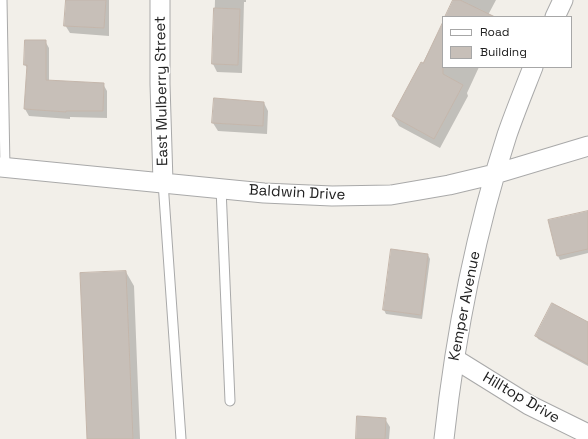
<!DOCTYPE html>
<html>
<head>
<meta charset="utf-8">
<style>
  body { margin:0 }
  #map { position:relative; width:588px; height:439px; overflow:hidden; background:#f2efe9; font-family:"Space Grotesk",sans-serif }
  canvas { display:block }
  .legend { position:absolute; left:442px; top:16px; width:130px; height:52px; box-sizing:border-box; background:#fff; border:1px solid #a7a7a7; margin:0; padding:5px 7px; list-style:none; font-size:12px; color:#222 }
  .legend li { display:flex; align-items:center; gap:8px; height:20px }
  .legend b { width:20px; border:1px solid #a7a7a7 }
</style>
</head>
<body>
<div id="map">
<canvas width="588" height="439"></canvas>
<ul class="legend">
<li><b style="height:5px;background:#fff"></b>Road</li>
<li><b style="height:11px;background:#c7bfb8"></b>Building</li>
</ul>
</div>
<script>
const context = document.querySelector('canvas').getContext('2d');
context.lineJoin = 'round';
function fill(path, color) { context.fillStyle = color; context.fill(path, 'evenodd'); }
function stroke(path, color, width, dash) { context.strokeStyle = color; context.lineWidth = width; context.lineCap = dash ? 'butt' : 'round'; context.setLineDash(dash || []); context.stroke(path); }
function drawText(font, color, halo, rows, align = 'center') {
  context.font = font + ' "Space Grotesk",sans-serif'; context.lineWidth = 3; context.setLineDash([]); context.textBaseline = 'middle'; context.strokeStyle = halo; context.fillStyle = color; for (const [text, x, y, turn = 0] of rows) {
    context.save(); context.translate(x, y); context.rotate((+turn || 0) * Math.PI / 180); context.textAlign = isNaN(turn) ? turn : align; if (halo) context.strokeText(text, 0, 0); context.fillText(text, 0, 0); context.restore();
  }
}
fill(new Path2D(`
  M 67,0 L 109,0 L 109,36 L 70,33 L 65,25 Z
  M 215,0 L 246,0 L 246,2 L 244,2 L 242,73 L 217,72 L 213,64 Z
  M 455,0 L 496,0 L 488,15 L 446,17 Z
  M 443,24 L 443,67 L 479,67 L 467,93 L 468,96 L 440,148 L 399,126 L 393,116 L 424,65 Z
  M 45,41 L 49,48 L 49,81 L 103,84 L 107,91 L 107,118 L 70,117 L 70,119 L 29,116 L 25,109 L 28,69 L 25,65 Z
  M 264,103 L 268,111 L 267,134 L 218,131 L 213,123 Z
  M 588,212 L 588,253 L 560,260 L 558,256 Z
  M 428,255 L 430,259 L 422,319 L 386,314 L 384,310 Z
  M 126,272 L 134,286 L 140,439 L 88,439 Z
  M 588,323 L 588,366 L 538,339 L 536,335 Z
  M 385,419 L 390,427 L 389,439 L 357,439 Z`), '#0003');
const building = new Path2D(`
  M 66,0 L 106,0 L 104,28 L 64,26 Z
  M 453,0 L 460,0 L 495,17 L 445,17 Z
  M 214,8 L 240,9 L 238,65 L 212,64 Z
  M 443,22 L 443,74 L 463,85 L 434,139 L 392,116 L 421,62 L 423,63 Z
  M 25,40 L 46,40 L 46,80 L 104,83 L 103,111 L 66,111 L 66,112 L 24,109 L 27,65 L 24,65 Z
  M 214,98 L 264,102 L 263,126 L 212,123 Z
  M 588,211 L 588,249 L 557,256 L 548,220 Z
  M 391,249 L 428,254 L 421,315 L 383,310 Z
  M 126,271 L 133,439 L 87,439 L 80,273 Z
  M 552,303 L 588,322 L 588,364 L 535,336 Z
  M 357,416 L 386,418 L 385,439 L 356,439 Z`);
fill(building, '#c7bfb8');
stroke(building, '#c4b6ab', 1);
const lane = new Path2D(`
  M 2,0 L 5,168
  M 163,182 L 181,439
  M 221,188 L 230,401`);
const street = new Path2D(`
  M 160,0 L 160,84 L 163,182
  M 555,17 L 563,0
  M 0,167 L 264,193 L 332,196 L 391,195 L 449,185 L 495,174 L 588,146
  M 455,359 L 529,405 L 588,434
  M 444,439 C 455,337 475,233 507,135 C 515,112 524,90 533,67`);
stroke(lane, '#a9a9a9', 11);
stroke(street, '#a9a9a9', 21);
stroke(lane, '#fff', 9);
stroke(street, '#fff', 19);
drawText('15px', '#222', '#fff', [
  ["East Mulberry Street",162,91,-91],
  ["Baldwin Drive",297,193,3],
  ["Kemper Avenue",465,306,-79],
  ["Hilltop Drive",521,398,30]
]);
</script>
</body>
</html>
